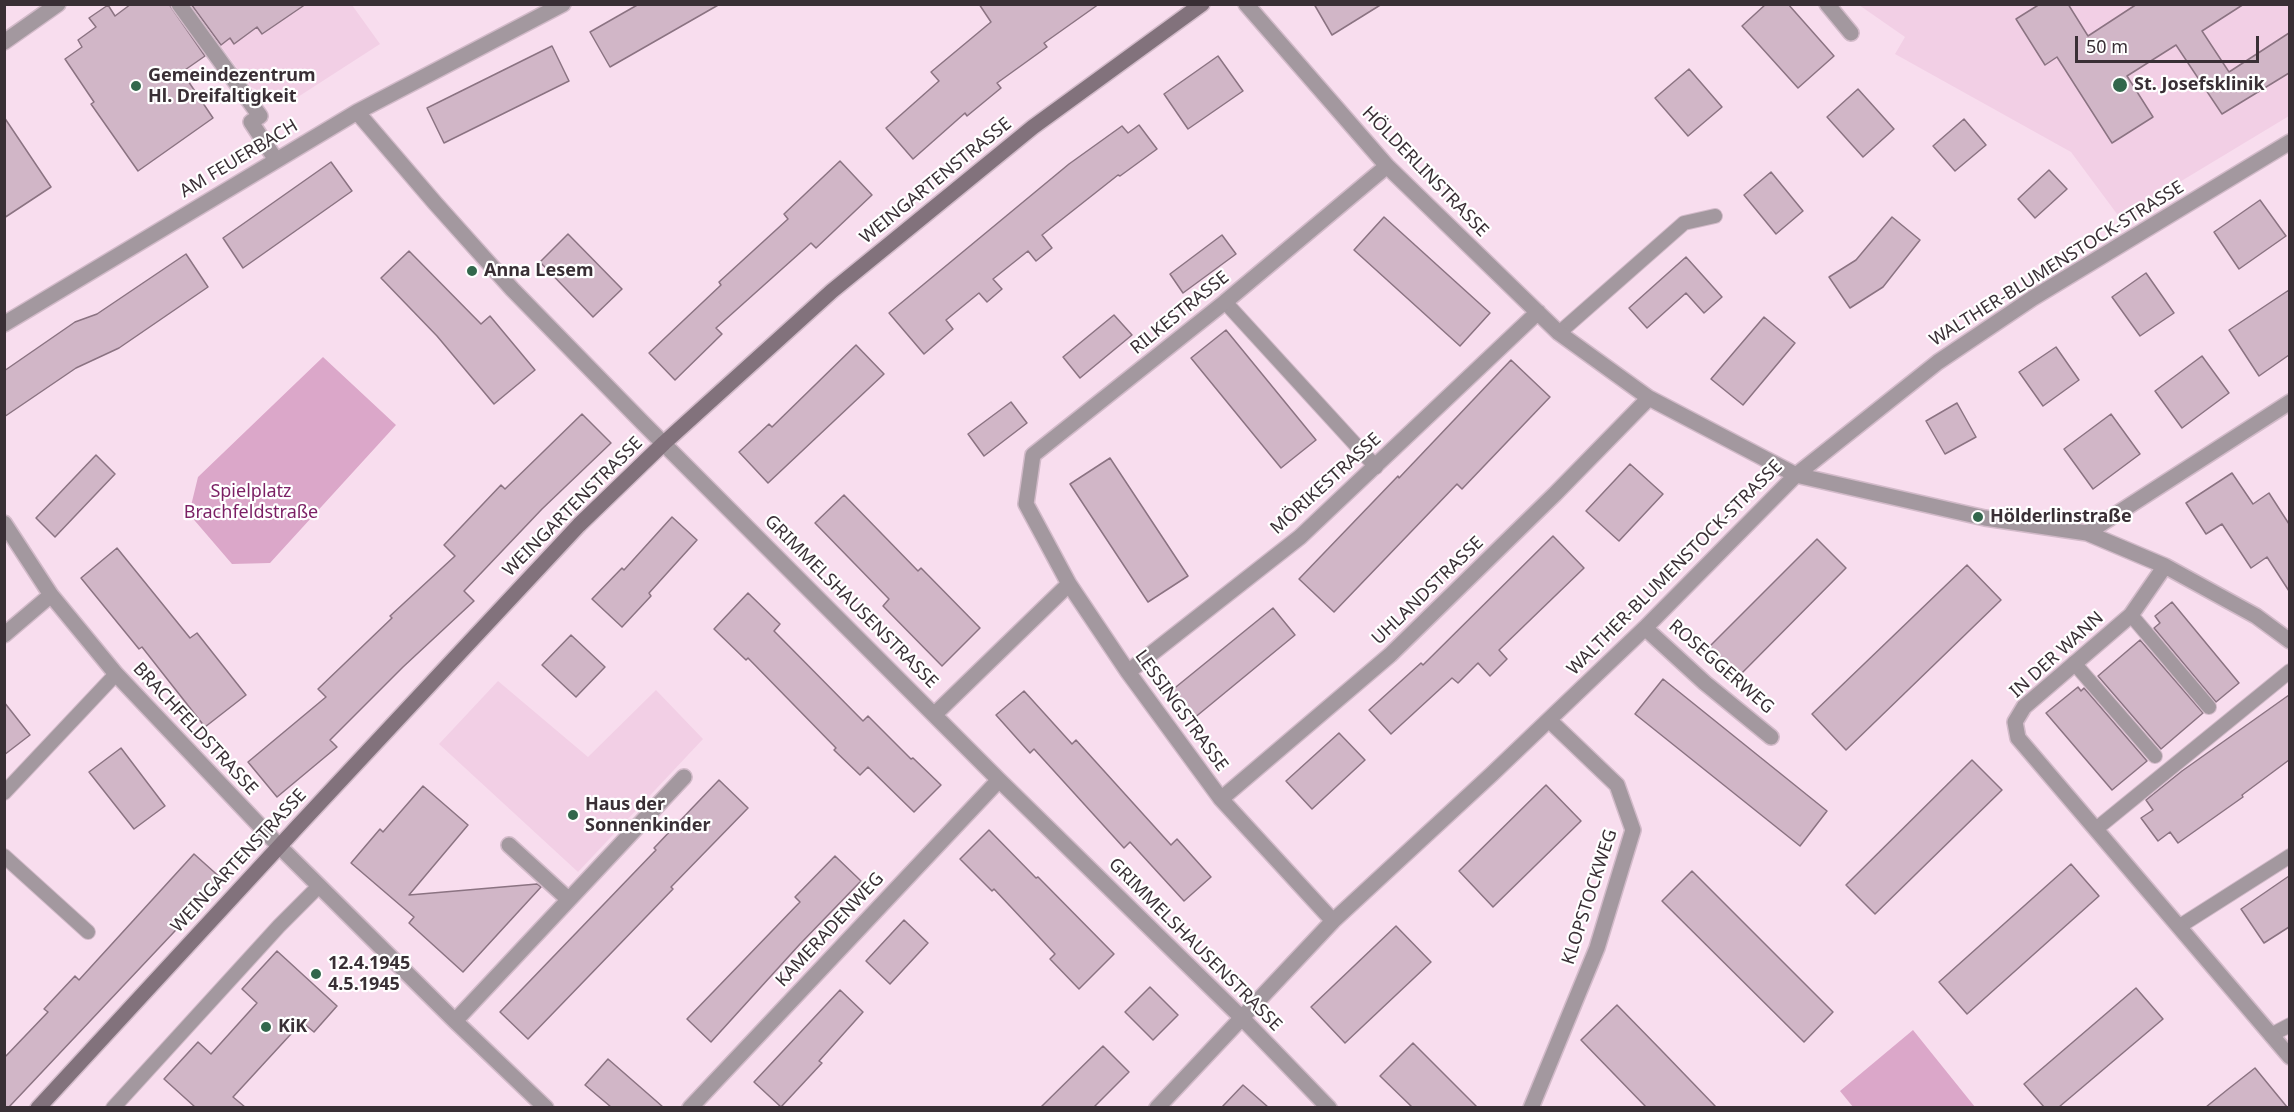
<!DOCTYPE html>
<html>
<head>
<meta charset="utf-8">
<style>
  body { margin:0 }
  #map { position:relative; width:2294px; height:1112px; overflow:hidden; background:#f8ddee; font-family:"Noto Sans",sans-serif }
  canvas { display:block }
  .frame { position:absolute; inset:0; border:6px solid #392f35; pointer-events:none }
  .scale { position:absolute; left:2075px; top:36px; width:184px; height:27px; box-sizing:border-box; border:3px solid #392f35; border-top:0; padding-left:8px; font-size:18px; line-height:21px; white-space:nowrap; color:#392f35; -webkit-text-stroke:4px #fff; paint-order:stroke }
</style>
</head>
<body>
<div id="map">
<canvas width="2294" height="1112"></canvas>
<div class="frame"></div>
<div class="scale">50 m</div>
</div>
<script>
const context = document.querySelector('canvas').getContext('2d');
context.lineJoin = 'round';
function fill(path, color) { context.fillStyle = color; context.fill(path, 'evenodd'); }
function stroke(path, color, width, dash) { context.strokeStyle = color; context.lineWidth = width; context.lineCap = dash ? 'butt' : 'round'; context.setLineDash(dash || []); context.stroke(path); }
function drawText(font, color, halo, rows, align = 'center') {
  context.font = font + ' "Noto Sans",sans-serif'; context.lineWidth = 4.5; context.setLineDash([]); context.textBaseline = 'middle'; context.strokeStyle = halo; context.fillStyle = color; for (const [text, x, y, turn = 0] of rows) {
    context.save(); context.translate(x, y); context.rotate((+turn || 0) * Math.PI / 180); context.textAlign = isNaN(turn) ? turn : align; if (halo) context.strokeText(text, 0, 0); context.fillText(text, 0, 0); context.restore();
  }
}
fill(new Path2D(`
  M 191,5 L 352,5 L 380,44 L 287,104 L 251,87 Z
  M 1859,5 L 2289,5 L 2289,116 L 2120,218 L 2071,152 L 1895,54 L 1905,37 Z
  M 498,681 L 588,757 L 656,690 L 703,739 L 578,872 L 439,744 Z`), '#f2cfe5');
fill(new Path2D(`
  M 323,357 L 396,425 L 270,563 L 232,564 L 189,514 L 198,477 Z
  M 1913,1030 L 1975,1107 L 1853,1107 L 1840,1091 Z`), '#dba7c9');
const building = new Path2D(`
  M 131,4 L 169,4 L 205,56 L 182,72 L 213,118 L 138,171 L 91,104 L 94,102 L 65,59 L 82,47 L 78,40 L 96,27 L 89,18 L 108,5 L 115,16 Z
  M 191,4 L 306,4 L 262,34 L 257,27 L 234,44 L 230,38 L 221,45 Z
  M 639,4 L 720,4 L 610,67 L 590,32 Z
  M 979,4 L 1099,4 L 1044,43 L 1047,47 L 997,83 L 1001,88 L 967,116 L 965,113 L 913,159 L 886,128 L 939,81 L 931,72 L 991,22 Z
  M 1314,4 L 1382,4 L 1332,35 Z
  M 1766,4 L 1788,4 L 1834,56 L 1798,88 L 1742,26 Z
  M 2040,4 L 2068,4 L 2088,36 L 2137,4 L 2244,4 L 2202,31 L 2229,72 L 2289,33 L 2289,73 L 2222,114 L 2176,45 L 2127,76 L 2153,117 L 2112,143 L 2057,57 L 2045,65 L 2016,19 Z
  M 552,46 L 569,81 L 444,143 L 427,108 Z
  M 1218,56 L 1243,91 L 1188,129 L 1164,94 Z
  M 1689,69 L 1722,107 L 1688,136 L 1655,98 Z
  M 1858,89 L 1894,129 L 1863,157 L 1827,117 Z
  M 4,117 L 51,187 L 4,218 Z
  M 1964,119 L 1986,145 L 1955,171 L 1933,146 Z
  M 1139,125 L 1157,149 L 1120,176 L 1118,175 L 1042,235 L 1052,248 L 1036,261 L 1028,251 L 993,279 L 1002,289 L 987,302 L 979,293 L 946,320 L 953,329 L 924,354 L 889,313 L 1069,164 L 1122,126 L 1128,133 Z
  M 840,161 L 872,195 L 816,248 L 811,243 L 716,328 L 722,334 L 675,380 L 649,353 L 721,285 L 719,282 L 788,219 L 784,214 Z
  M 331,162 L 352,191 L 243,268 L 223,238 Z
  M 2049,170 L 2067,189 L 2035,218 L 2018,199 Z
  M 1771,172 L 1803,211 L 1776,234 L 1744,195 Z
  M 2260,200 L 2286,236 L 2239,269 L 2214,232 Z
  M 1384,217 L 1490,313 L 1460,346 L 1354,250 Z
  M 1892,217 L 1920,240 L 1883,287 L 1850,308 L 1829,277 L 1856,260 Z
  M 568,234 L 622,289 L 593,317 L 540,262 Z
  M 1222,235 L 1236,254 L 1183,293 L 1170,274 Z
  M 409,251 L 481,324 L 490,316 L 535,370 L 494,404 L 437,336 L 381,278 Z
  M 186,254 L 208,287 L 119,348 L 76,368 L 4,417 L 4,371 L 75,322 L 97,314 Z
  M 1686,257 L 1722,297 L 1704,313 L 1686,293 L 1647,328 L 1629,308 Z
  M 2146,273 L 2174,313 L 2140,336 L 2112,297 Z
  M 2289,290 L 2289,355 L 2259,376 L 2229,330 Z
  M 1114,315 L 1132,335 L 1080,378 L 1063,357 Z
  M 1764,317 L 1795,343 L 1743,405 L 1711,379 Z
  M 1226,330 L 1316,440 L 1281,468 L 1191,358 Z
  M 856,345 L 884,374 L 768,483 L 739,452 L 769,424 L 772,427 Z
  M 2056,347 L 2079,380 L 2043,406 L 2019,372 Z
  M 2202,356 L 2229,393 L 2182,428 L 2155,391 Z
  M 1511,360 L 1550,397 L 1462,489 L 1457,484 L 1334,612 L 1299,579 L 1398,476 L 1399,478 Z
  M 1011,402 L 1027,423 L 984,456 L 968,434 Z
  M 1957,403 L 1976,437 L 1945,454 L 1926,421 Z
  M 582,414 L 611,443 L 542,509 L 464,591 L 474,601 L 403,667 L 330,740 L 337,747 L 277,797 L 248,762 L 326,697 L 318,689 L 392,618 L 390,616 L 455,556 L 444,545 L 501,485 L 505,489 Z
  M 2111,414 L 2140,454 L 2093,489 L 2064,449 Z
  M 96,455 L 115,474 L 55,537 L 36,518 Z
  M 1110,458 L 1188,576 L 1148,602 L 1070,484 Z
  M 1630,464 L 1663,494 L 1619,541 L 1586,511 Z
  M 2232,473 L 2253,504 L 2269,493 L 2289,524 L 2289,591 L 2267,557 L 2251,568 L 2222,524 L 2206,534 L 2186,503 Z
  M 844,495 L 918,571 L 921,568 L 980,628 L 942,666 L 883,606 L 889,599 L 815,523 Z
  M 672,517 L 697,540 L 649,593 L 651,596 L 622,627 L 592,599 L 622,568 L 624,570 Z
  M 1553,536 L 1584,568 L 1499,650 L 1507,659 L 1490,676 L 1478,663 L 1458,683 L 1452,678 L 1391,734 L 1369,710 L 1421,663 L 1423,665 Z
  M 1817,539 L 1846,568 L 1736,679 L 1706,650 Z
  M 117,548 L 190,638 L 197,633 L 246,695 L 205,727 L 142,647 L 139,649 L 81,578 Z
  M 1967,565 L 2001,600 L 1846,750 L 1812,714 Z
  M 748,593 L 780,624 L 774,631 L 863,721 L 868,716 L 911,759 L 913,758 L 941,785 L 914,812 L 868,767 L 860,775 L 834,750 L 836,748 L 748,658 L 746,660 L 714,629 Z
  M 2172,602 L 2239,683 L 2216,702 L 2154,628 L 2160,623 L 2155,616 Z
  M 1273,608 L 1295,635 L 1193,719 L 1171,691 Z
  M 571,635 L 605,667 L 576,697 L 542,665 Z
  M 2140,640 L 2203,713 L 2161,749 L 2098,676 Z
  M 1663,679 L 1827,811 L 1800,846 L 1635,714 Z
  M 2078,687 L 2081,691 L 2084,688 L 2147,761 L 2112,790 L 2046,713 Z
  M 1024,691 L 1072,744 L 1076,740 L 1171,845 L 1177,839 L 1211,877 L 1184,901 L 1130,842 L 1124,848 L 1034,749 L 1030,753 L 996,715 Z
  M 2289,695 L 2289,760 L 2242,795 L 2243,797 L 2178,843 L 2170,832 L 2158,841 L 2141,818 L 2153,810 L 2146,800 L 2182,771 Z
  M 4,702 L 30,735 L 4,755 Z
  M 1339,733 L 1365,760 L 1312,809 L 1286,781 Z
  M 121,748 L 165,806 L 134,829 L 89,772 Z
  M 1972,760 L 2002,790 L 1875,914 L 1846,885 Z
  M 719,780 L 748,808 L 671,887 L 673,889 L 528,1039 L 500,1012 L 656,850 L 654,848 Z
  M 1546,785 L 1581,821 L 1493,907 L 1459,871 Z
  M 423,786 L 468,825 L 409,895 L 537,884 L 541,887 L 463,972 L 409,923 L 414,917 L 351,863 L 380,829 L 383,832 Z
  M 989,830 L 1036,878 L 1038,877 L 1114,954 L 1079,989 L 1050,959 L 1055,954 L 994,889 L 992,891 L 960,859 Z
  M 194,854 L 223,880 L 9,1107 L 4,1107 L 4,1058 L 48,1012 L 44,1009 L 75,976 L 79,980 Z
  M 835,856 L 861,881 L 800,944 L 711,1042 L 687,1019 L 800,902 L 795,897 Z
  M 2071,864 L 2099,896 L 1967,1014 L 1939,982 Z
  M 1692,871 L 1833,1012 L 1804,1042 L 1662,901 Z
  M 2289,876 L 2289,927 L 2264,943 L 2241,909 Z
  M 904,920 L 928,943 L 890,984 L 866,961 Z
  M 1396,926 L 1431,962 L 1345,1043 L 1311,1007 Z
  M 277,951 L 337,1006 L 314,1032 L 302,1022 L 233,1097 L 245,1107 L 195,1107 L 164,1079 L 198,1042 L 211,1054 L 257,1003 L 242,989 Z
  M 1150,987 L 1178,1015 L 1153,1040 L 1125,1012 Z
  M 2136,988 L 2163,1019 L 2059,1107 L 2044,1107 L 2024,1084 Z
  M 840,990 L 863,1012 L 819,1061 L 822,1063 L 781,1107 L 754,1082 Z
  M 1617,1005 L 1661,1050 L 1716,1107 L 1646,1107 L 1581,1040 Z
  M 1413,1043 L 1477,1107 L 1412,1107 L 1380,1076 Z
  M 1103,1046 L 1129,1072 L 1094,1107 L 1041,1107 Z
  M 608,1059 L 663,1107 L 611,1107 L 585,1085 Z
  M 2255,1068 L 2287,1107 L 2206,1107 L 2227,1090 Z
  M 1243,1085 L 1268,1107 L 1222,1107 Z`);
fill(building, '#d1b6c7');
stroke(building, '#8b7382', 1.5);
const lane = new Path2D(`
  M 1225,302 L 1376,467
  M 1559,333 L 1684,223 L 1715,216
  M 2131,615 L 2209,707
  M 2074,663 L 2155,756
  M 4,793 L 116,674
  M 2096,829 L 2290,671
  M 4,856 L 88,932
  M 2180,926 L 2290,856
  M 2271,1035 L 2290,1025
  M 113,1108 L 279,926 L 319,886`);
const street = new Path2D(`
  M 179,4 L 260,116 L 251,122 L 276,160
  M 1246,4 L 1387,166 L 1559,333 L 1649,398 L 1796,475 L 1985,518 L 2087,533 L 2165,566 L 2256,616 L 2290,641
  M 1827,4 L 1851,33
  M 4,42 L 58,4
  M 357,112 L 435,203 L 512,289 L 642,422 L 999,780 L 1242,1018 L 1329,1108
  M 4,324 L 357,112 L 563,4
  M 4,523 L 51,595 L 116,674 L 279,846 L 455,1021 L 546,1108
  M 2087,533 L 2290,402
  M 2165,566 L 2131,615 L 2024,707 L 2015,722 L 2018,738 L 2290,1057
  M 1645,628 L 1705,683 L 1771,737
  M 4,635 L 51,595
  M 1128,672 L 1300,537 L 1538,312
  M 935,714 L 1069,584
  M 1221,799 L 1390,655 L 1555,494 L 1649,398
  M 509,845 L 568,899
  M 1333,921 L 1221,799 L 1128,672 L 1069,584 L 1026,504 L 1033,455 L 1225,302 L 1387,166
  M 455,1021 L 684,777
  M 690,1108 L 999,780
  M 1157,1108 L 1333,921 L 1492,774 L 1645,628 L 1796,475 L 1938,362 L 2033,298 L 2290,142
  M 1531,1108 L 1597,948 L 1633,830 L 1617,785 L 1549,720`);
const secondary = new Path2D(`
  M 38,1108 L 299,825 L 579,525 L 664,443 L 832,291 L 1033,127 L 1202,4`);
stroke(lane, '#d2bac9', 16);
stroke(street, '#d2bac9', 18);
stroke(secondary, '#d2bac9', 18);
stroke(lane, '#a3989f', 14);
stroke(street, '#a3989f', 15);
stroke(secondary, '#82727c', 15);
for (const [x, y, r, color] of [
  [2120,85,8,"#32674c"],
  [136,86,6,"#32674c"],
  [472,271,6,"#32674c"],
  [1978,517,6,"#32674c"],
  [573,815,6,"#32674c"],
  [316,974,6,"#32674c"],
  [266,1027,6,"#32674c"]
]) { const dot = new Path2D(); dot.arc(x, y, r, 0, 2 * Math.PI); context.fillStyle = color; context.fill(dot); stroke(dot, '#fff', 2); }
drawText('bold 18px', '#392f35', '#fff', [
  ["Gemeindezentrum",148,76],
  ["Hl. Dreifaltigkeit",148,97],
  ["St. Josefsklinik",2134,85],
  ["Anna Lesem",484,271],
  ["Hölderlinstraße",1990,517],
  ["Haus der",585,805],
  ["Sonnenkinder",585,826],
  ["12.4.1945",328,964],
  ["4.5.1945",328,985],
  ["KiK",278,1027]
], 'left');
drawText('18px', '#392f35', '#fff', [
  ["AM FEUERBACH",239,159,-31],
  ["HÖLDERLINSTRASSE",1425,172,46],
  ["WEINGARTENSTRASSE",936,181,-39],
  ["WALTHER-BLUMENSTOCK-STRASSE",2057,264,-32],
  ["RILKESTRASSE",1180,313,-39],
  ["MÖRIKESTRASSE",1326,484,-42],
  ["WEINGARTENSTRASSE",573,507,-45],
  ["WALTHER-BLUMENSTOCK-STRASSE",1675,568,-45],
  ["UHLANDSTRASSE",1428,591,-44],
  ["GRIMMELSHAUSENSTRASSE",851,602,45],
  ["IN DER WANN",2057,655,-42],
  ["ROSEGGERWEG",1721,667,41],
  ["LESSINGSTRASSE",1181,711,54],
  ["BRACHFELDSTRASSE",195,729,47],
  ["WEINGARTENSTRASSE",239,861,-47],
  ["KLOPSTOCKWEG",1590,897,-72],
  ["KAMERADENWEG",830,930,-47],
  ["GRIMMELSHAUSENSTRASSE",1195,945,45]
]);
drawText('18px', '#7b1f64', '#fff', [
  ["Spielplatz",251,492],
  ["Brachfeldstraße",251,513]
]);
</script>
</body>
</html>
